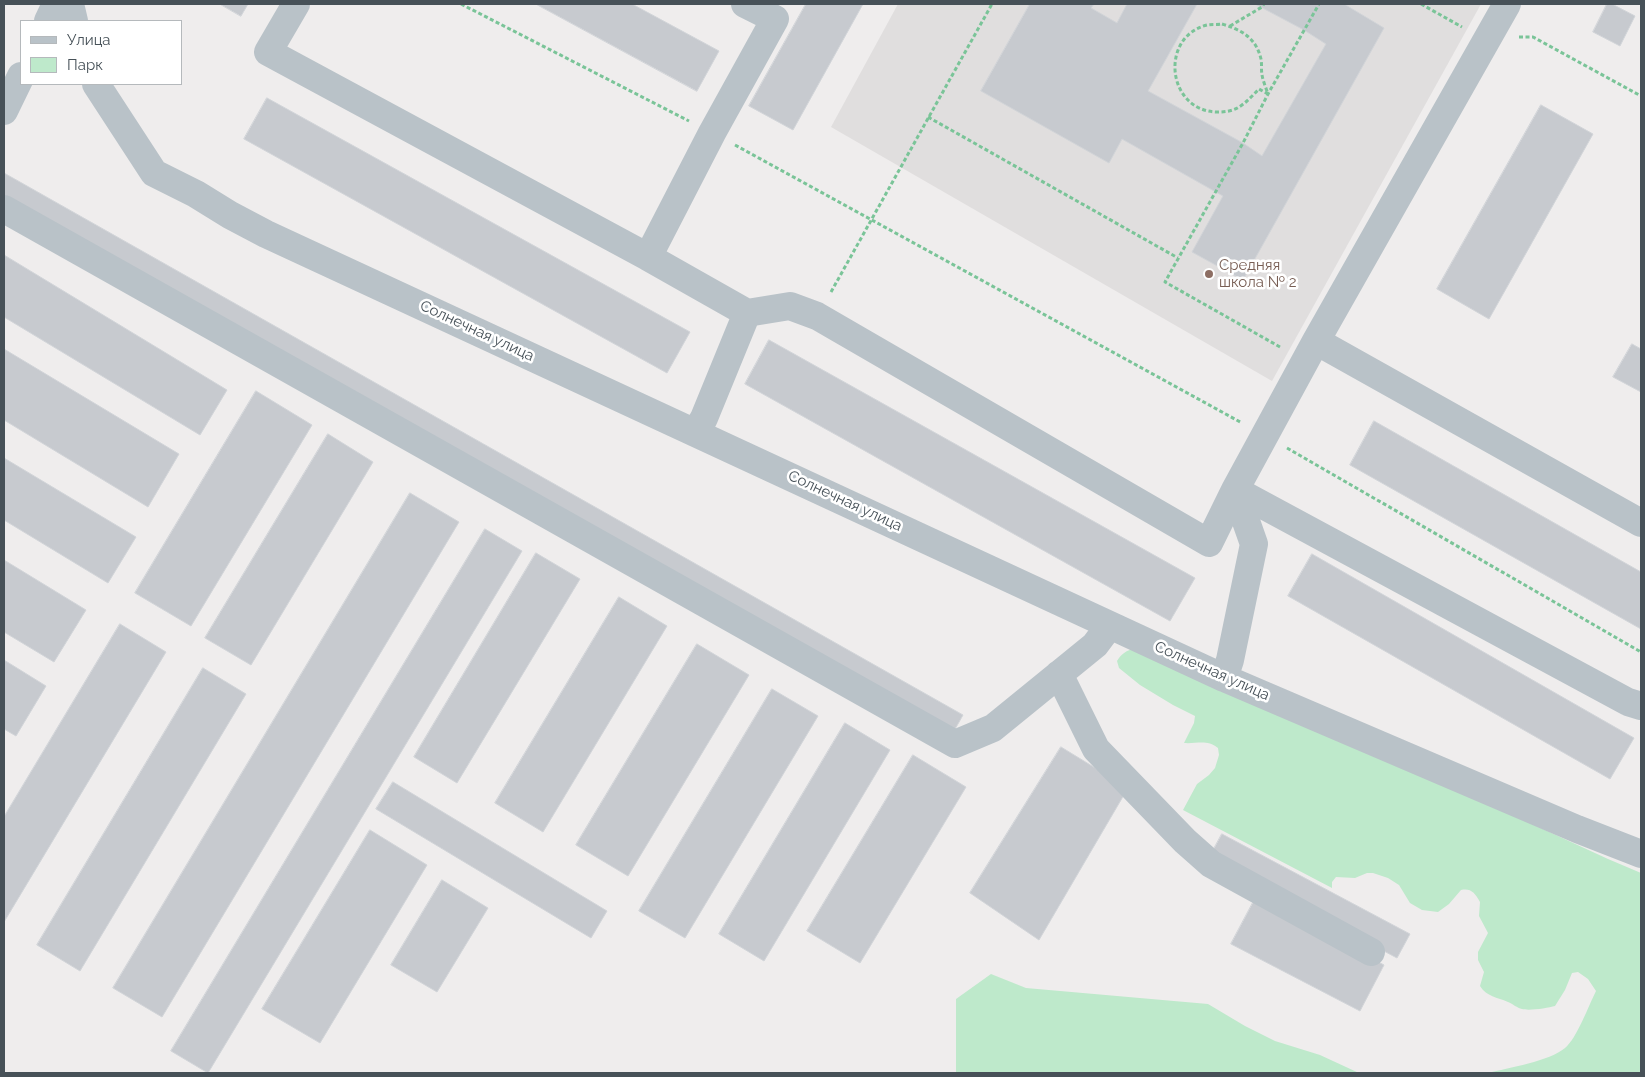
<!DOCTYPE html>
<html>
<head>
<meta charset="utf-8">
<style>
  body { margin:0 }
  #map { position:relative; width:1645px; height:1077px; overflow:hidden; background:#efeded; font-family:Raleway,sans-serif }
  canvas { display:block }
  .frame { position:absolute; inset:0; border:5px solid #475158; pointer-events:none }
  .legend { position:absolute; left:20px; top:20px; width:162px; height:65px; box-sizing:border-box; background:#fff; border:1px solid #b5b9bc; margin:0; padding:6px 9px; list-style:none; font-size:15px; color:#475158 }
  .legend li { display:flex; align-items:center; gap:10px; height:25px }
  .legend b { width:25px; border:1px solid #b5b9bc }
</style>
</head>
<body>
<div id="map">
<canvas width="1645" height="1077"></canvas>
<div class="frame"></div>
<ul class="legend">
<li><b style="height:6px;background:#b9c2c8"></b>Улица</li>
<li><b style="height:14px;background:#bee9cb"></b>Парк</li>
</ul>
</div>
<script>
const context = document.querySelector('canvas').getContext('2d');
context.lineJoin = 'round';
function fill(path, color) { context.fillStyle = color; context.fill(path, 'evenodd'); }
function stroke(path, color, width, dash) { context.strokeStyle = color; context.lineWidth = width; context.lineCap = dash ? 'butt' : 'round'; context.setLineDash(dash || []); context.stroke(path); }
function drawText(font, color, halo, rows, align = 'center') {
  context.font = font + ' Raleway,sans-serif'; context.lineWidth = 5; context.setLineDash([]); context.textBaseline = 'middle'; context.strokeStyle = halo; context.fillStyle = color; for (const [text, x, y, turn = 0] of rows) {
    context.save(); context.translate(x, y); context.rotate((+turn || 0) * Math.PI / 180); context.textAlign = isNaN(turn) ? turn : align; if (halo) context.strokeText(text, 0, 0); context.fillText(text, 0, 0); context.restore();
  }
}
fill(new Path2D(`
  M 898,4 L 1481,4 L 1272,381 L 831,127 Z`), '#e0dede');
fill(new Path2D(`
  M 1135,648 L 1156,651 L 1608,859 L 1641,873 L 1641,1073 L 1488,1073 C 1508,1068 1550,1061 1565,1048 C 1577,1038 1588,1007 1596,991 L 1588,979 L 1578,972 L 1572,973 L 1565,990 L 1555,1006 C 1548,1008 1529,1011 1522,1009 C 1517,1008 1513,1004 1508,1002 C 1497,997 1487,997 1480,986 L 1484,972 L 1478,960 L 1478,952 L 1488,933 L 1479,916 L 1480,902 C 1475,893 1471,888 1461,890 L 1449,904 L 1438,912 L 1422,910 L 1410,903 L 1399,885 L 1388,878 L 1373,873 L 1367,873 L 1355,878 L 1336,877 L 1332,882 L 1332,888 L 1183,810 L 1197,784 L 1209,775 L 1215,768 L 1219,755 L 1218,748 C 1207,739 1197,744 1184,743 L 1194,723 L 1195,716 L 1173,705 L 1140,685 L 1119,668 L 1117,661 C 1122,653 1126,651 1135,648 Z
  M 991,974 L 1026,988 L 1208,1004 L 1245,1026 L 1275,1041 L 1320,1055 L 1359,1073 L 956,1073 L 956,999 Z`), '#bee9cb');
const building = new Path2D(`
  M 220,4 L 248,4 L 241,16 Z
  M 536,4 L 632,4 L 719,51 L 697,91 Z
  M 806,4 L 863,4 L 793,130 L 749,106 Z
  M 1030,4 L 1094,4 L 1091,8 L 1117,23 L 1127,4 L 1197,4 L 1148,91 L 1243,143 L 1262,156 L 1326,44 L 1304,30 L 1255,4 L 1344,4 L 1384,28 L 1243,280 L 1192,252 L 1223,196 L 1122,139 L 1109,163 L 981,91 Z
  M 1607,4 L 1612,4 L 1635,16 L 1620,46 L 1593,32 Z
  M 267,98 L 690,332 L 667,373 L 244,139 Z
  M 1541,105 L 1593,134 L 1489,319 L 1437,289 Z
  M 4,173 L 963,715 L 950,738 L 4,203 Z
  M 4,255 L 227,390 L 200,435 L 4,317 Z
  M 769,340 L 1195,578 L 1170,621 L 745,384 Z
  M 1632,344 L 1641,349 L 1641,392 L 1613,377 Z
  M 4,349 L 179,454 L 148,507 L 4,420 Z
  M 256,391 L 312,425 L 191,626 L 135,593 Z
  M 1374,421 L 1641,572 L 1641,629 L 1350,465 Z
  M 328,434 L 373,462 L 251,665 L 205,638 Z
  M 4,458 L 136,537 L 108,583 L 4,520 Z
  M 410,493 L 459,522 L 162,1017 L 113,988 Z
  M 485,529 L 522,551 L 208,1073 L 171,1051 Z
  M 536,553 L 580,579 L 457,783 L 414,757 Z
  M 1312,554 L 1634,738 L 1610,779 L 1288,596 Z
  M 4,560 L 86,610 L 54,662 L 4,632 Z
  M 619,597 L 667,626 L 543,832 L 495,803 Z
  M 120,624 L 166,652 L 4,922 L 4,817 Z
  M 697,644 L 749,675 L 628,876 L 576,845 Z
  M 4,660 L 46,686 L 16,736 L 4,729 Z
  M 203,668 L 246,694 L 80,971 L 37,945 Z
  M 772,689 L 818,716 L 685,938 L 639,911 Z
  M 845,723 L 890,750 L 764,961 L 719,934 Z
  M 1061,747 L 1128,788 L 1039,940 L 970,893 Z
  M 913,755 L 966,787 L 860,963 L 807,931 Z
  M 393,782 L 607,911 L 591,938 L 376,809 Z
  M 370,830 L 427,865 L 320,1043 L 262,1009 Z
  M 1222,834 L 1410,934 L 1397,958 L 1209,858 Z
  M 442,880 L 488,908 L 437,992 L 391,965 Z
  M 1256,897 L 1384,965 L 1360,1011 L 1231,944 Z`);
fill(building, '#c7cacf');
stroke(building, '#d1d4d8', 1);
stroke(new Path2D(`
  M 461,4 L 689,121
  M 1421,4 L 1462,27
  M 1222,24 C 1242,30 1256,38 1261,59 C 1262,64 1261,70 1262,75 C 1263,81 1266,88 1268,94 L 1259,89 C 1253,95 1247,102 1239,107 C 1233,111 1225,112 1217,112 C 1167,111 1159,37 1207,25 C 1212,24 1218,25 1222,24 Z
  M 1230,26 L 1262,7 L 1264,4
  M 1519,37 L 1533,37 L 1641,96
  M 928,117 L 1178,258
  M 735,145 L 1242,423
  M 831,292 L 992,4
  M 1280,347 L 1165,282 L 1243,143 L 1268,94 L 1319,4
  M 1287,448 L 1641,652`), '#7ac498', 3, [4, 2.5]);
stroke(new Path2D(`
  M 70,4 L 74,21
  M 296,4 L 268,52 L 648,257
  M 48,21 L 56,4
  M 96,84 L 154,173 L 196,194 L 230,215 L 266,234 L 1224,678 L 1577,829 L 1641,854
  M 4,111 L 21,76
  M 4,209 L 955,744 L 993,728 L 1095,645 L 1110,625
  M 747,313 L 790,306 L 817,316 L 1209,543 L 1235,490 L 1628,702 L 1641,706
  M 1316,341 L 1641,523
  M 696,432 L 704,418 L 747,313 L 648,257 L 712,133 L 775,19 L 745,4
  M 1059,674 L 1096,749 L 1185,841 L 1211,864 L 1371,952
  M 1224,678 L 1230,660 L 1254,544 L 1235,490 L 1316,341 L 1507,4`), '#b9c2c8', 28);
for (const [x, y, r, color] of [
  [1209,274,5,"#8d6e63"]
]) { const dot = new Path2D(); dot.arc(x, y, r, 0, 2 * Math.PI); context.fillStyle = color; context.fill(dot); stroke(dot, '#fff', 2); }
drawText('15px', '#785e54', '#fff', [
  ["Средняя",1219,265],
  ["школа № 2",1219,282]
], 'left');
drawText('15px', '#475158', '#fff', [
  ["Солнечная улица",477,331,25],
  ["Солнечная улица",845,501,25],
  ["Солнечная улица",1212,671,24]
]);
</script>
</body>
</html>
